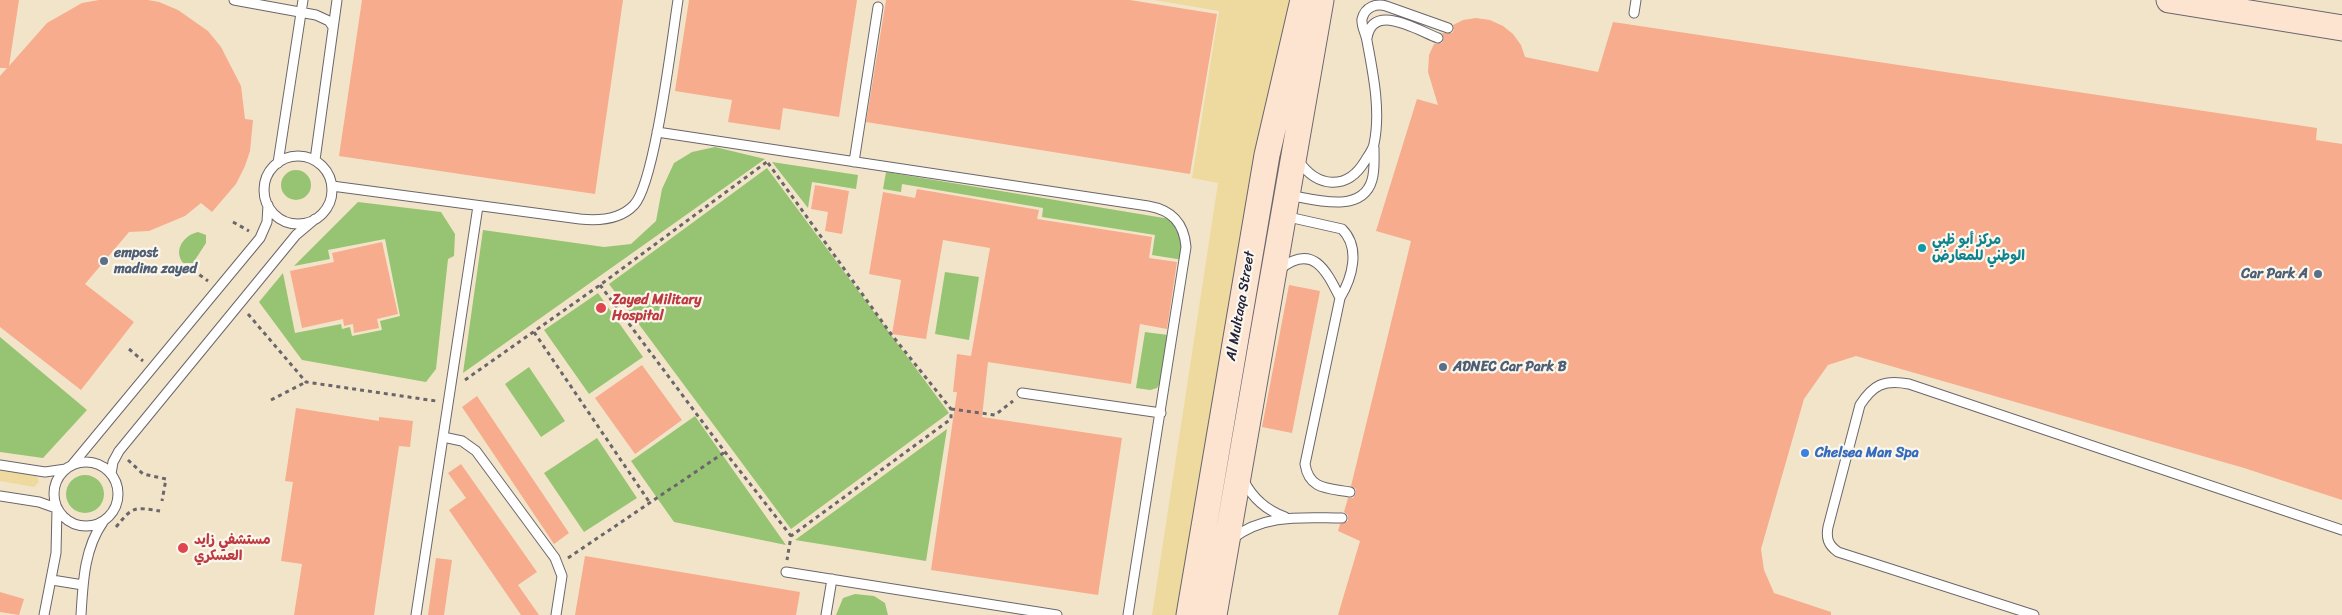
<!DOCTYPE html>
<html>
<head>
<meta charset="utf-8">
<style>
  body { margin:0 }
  canvas { display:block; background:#f2e4c8 }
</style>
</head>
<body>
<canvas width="2342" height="615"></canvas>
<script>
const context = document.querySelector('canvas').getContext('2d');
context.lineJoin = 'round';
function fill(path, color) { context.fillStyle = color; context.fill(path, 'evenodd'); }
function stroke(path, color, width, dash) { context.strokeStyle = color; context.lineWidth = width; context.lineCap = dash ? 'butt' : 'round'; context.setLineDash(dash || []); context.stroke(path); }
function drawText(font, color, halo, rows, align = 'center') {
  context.font = font + ' Sriracha,"Playpen Sans Arabic",sans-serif'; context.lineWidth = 4.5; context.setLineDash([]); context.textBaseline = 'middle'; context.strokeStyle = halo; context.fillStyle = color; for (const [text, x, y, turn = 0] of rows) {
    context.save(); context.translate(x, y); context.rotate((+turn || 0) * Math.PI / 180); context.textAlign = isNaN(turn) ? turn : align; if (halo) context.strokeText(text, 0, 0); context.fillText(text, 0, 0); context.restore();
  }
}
fill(new Path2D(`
  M 715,147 L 765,159 L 463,373 L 483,230 L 604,247 L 631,244 L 656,221 L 662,189 L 674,163 L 692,152 Z
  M 772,162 L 858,175 L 856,189 L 812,182 L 808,208 Z
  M 767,168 L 949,413 L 791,529 L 609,284 Z
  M281 185a15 15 0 1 1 30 0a15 15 0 1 1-30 0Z
  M 886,172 L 1170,219 L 1182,235 L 1183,260 L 1152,255 L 1155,235 L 1042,217 L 1043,208 L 902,184 L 901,192 L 883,189 Z
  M 358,202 L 441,212 L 455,234 L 454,256 L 448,259 L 436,369 L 426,382 L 302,360 L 259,302 L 283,273 L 295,333 L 341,324 L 342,329 L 350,327 L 352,336 L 382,330 L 380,321 L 400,316 L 385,239 L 328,250 L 330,259 L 294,266 Z
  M 198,232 L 206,235 L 206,243 L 193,263 L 183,263 C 173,250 184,235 198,232 Z
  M 945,272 L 979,277 L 969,340 L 935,334 Z
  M 598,293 L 643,357 L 589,394 L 544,330 Z
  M 1145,332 L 1168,335 L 1162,380 L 1157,388 L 1150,390 L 1136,388 Z
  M 0,337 L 87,410 L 43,458 L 0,452 Z
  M 529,367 L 565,421 L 541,437 L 505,384 Z
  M 695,416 L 786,545 L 674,522 L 631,461 Z
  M 947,429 L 926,561 L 795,540 Z
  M 597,438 L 637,498 L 584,532 L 544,473 Z
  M66 494a19 19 0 1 1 38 0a19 19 0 1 1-38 0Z
  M 855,594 L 874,596 L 885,603 L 888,615 L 836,615 L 843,598 Z`), '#97c472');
fill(new Path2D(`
  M 1154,0 L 1295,0 L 1180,615 L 1152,615 L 1218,183 L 1192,178 L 1219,11 Z
  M 0,469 L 36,474 L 39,482 L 34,487 L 0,481 Z`), '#eeda9e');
fill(new Path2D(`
  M 0,0 L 19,0 L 9,66 L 47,23 L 82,3 L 99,0 L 148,0 L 159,2 L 178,10 L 208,31 L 221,47 L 241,86 L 245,119 L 253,120 L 250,151 L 245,166 L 236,184 L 212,212 L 201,203 L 185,216 L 149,231 L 129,232 L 85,284 L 134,322 L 81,390 L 0,327 L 0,76 L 7,68 L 0,68 Z
  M 362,0 L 623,0 L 595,194 L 339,156 Z
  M 689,0 L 857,0 L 839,117 L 783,108 L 780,130 L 728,122 L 732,100 L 675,91 Z
  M 886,0 L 1130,0 L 1217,14 L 1190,174 L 866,122 Z
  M 1476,18 L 1490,20 L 1503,26 L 1513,34 L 1521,45 L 1525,57 L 1598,72 L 1613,22 L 2317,128 L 2316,140 L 2342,144 L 2342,500 L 2244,468 L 1856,356 L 1828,365 L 1804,399 L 1761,549 L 1764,570 L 1774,593 L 1831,612 L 1831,615 L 1338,615 L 1360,541 L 1338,531 L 1340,524 L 1348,521 L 1348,515 L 1344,512 L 1348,498 L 1353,498 L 1356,493 L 1356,489 L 1351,486 L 1411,241 L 1376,231 L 1417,99 L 1438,105 L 1428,72 L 1429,55 L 1434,44 L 1442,43 L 1444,38 L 1442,33 L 1452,33 L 1454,30 L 1453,25 L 1463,20 Z
  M 815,185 L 849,191 L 842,234 L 825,231 L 828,212 L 811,209 Z
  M 917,189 L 1039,210 L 1037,219 L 1152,237 L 1149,258 L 1177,262 L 1167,329 L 1140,324 L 1131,384 L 988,362 L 982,417 L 1122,438 L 1098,595 L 931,570 L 957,392 L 953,392 L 957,354 L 971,356 L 990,248 L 943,240 L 926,339 L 892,334 L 901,280 L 869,274 L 883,192 L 915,198 Z
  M 382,242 L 398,314 L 377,319 L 379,328 L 354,333 L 353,324 L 344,326 L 343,319 L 302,328 L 290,271 L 334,262 L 332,253 Z
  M 1289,285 L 1320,291 L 1292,433 L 1262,427 Z
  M 642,365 L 682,420 L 635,454 L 595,398 Z
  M 477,396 L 569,533 L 554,544 L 462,407 Z
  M 296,408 L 379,421 L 379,417 L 413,421 L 410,447 L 399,446 L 374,615 L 294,615 L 302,564 L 281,561 L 293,482 L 285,481 Z
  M 461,464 L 537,572 L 518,585 L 539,615 L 521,615 L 449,510 L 466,498 L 448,473 Z
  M 585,556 L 800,592 L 796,615 L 575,615 Z
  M 436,558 L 452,560 L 444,615 L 428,615 Z
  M 0,592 L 24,599 L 19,615 L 0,612 Z`), '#f7ac8e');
const lane = new Path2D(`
  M 234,0 L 316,15 L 329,21 L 333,27
  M 1634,13 L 1636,0
  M 1367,38 C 1373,2 1417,30 1438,38
  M 657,132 L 1148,206 C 1172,210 1184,223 1186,247 L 1128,615
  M264 190a34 34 0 1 1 68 0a34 34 0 1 1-68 0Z
  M 315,160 L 337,0
  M 1298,160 C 1317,188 1347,191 1365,161 C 1368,156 1373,150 1374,144 C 1381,111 1373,73 1367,41 C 1366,33 1361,27 1362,19 C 1365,7 1376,3 1386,6 L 1448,28
  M 854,162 L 878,7
  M 278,163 L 303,0
  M 332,186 L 580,219 C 599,221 620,220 634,205 C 655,183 672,38 678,0
  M 1288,195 C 1313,199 1362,215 1372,180 C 1375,170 1374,159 1374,148
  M 1284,216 L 1342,229 C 1361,248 1352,278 1340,298 L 1305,464 C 1309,490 1328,488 1350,492
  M 1280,269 C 1313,243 1326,270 1340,298
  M 1022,393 L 1161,413
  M 443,437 L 462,441 L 476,451 L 555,558 L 562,576 L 556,615
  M54 494a32 32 0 1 1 64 0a32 32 0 1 1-64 0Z
  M 0,465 L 45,472 L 66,469
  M 72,465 L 260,238 L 267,222 L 268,205
  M 111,474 L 113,462 L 119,451 L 296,235 L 315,219
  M 1244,481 C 1253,499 1266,510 1285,517
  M 0,496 L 39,502 L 56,508
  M 1232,539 C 1265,513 1303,518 1342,518
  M 786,572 L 1057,615
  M 52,580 L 83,585
  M 44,615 L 56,553 L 57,509
  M 81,615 C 83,583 84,549 103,522
  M 416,615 L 478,206
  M 826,615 L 832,579
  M 2034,615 L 1838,552 C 1828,545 1826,538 1828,527 L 1860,405 C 1873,385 1884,379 1909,384 L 2342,530`);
const secondary = new Path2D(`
  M 2169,0 L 2342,28
  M 1189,615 L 1267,155 L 1303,0
  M 1214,615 L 1321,0`);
stroke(lane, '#6b666c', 11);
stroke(secondary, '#6b666c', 27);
stroke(new Path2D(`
  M 768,163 L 891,334 L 951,409 L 951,419 L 791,536 L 787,560
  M 233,222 L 249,231
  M 193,270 L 208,281
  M 600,285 L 725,452 L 791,536
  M 248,314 L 306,382 L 436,401
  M 534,332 L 650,503
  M 129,349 L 143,361
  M 465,380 L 600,285 L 768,161
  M 271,400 L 306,382
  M 951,409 L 995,415 L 1013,401
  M 128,460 L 143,474 L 166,479 L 162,501
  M 116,527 C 133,506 134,507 160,511
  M 568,558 L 725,452`), '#6b666c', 3, [4, 4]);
stroke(lane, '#fff', 9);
stroke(secondary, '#fde4d1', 25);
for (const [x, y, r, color] of [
  [1922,248,5,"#0f9aa8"],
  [104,261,5,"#5c6f8a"],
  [2318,274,5,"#5c6f8a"],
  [601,308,6,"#e0444e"],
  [1443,367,5,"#5c6f8a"],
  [1805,453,5,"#3f7fe0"],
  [183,548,6,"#e0444e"]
]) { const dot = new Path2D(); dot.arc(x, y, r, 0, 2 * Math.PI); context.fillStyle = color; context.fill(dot); stroke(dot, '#fbf7ec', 2); }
drawText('bold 14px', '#0d838f', '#fbf7ec', [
  ["مركز أبو ظبي",1932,240],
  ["الوطني للمعارض",1932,256]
], 'left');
drawText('bold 14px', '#4e5e75', '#fbf7ec', [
  ["empost",114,253],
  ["madina zayed",114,269],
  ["Car Park A",2308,274,"right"],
  ["ADNEC Car Park B",1453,367]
], 'left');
drawText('bold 14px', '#be3a42', '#fbf7ec', [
  ["Zayed Military",612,300],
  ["Hospital",612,316],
  ["مستشفي زايد",194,540],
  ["العسكري",194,556]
], 'left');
drawText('14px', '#22223b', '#fbf7ec', [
  ["Al Multaqa Street",1241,306,-80]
]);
drawText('bold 14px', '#366cbe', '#fbf7ec', [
  ["Chelsea Man Spa",1815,453]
], 'left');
</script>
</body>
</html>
